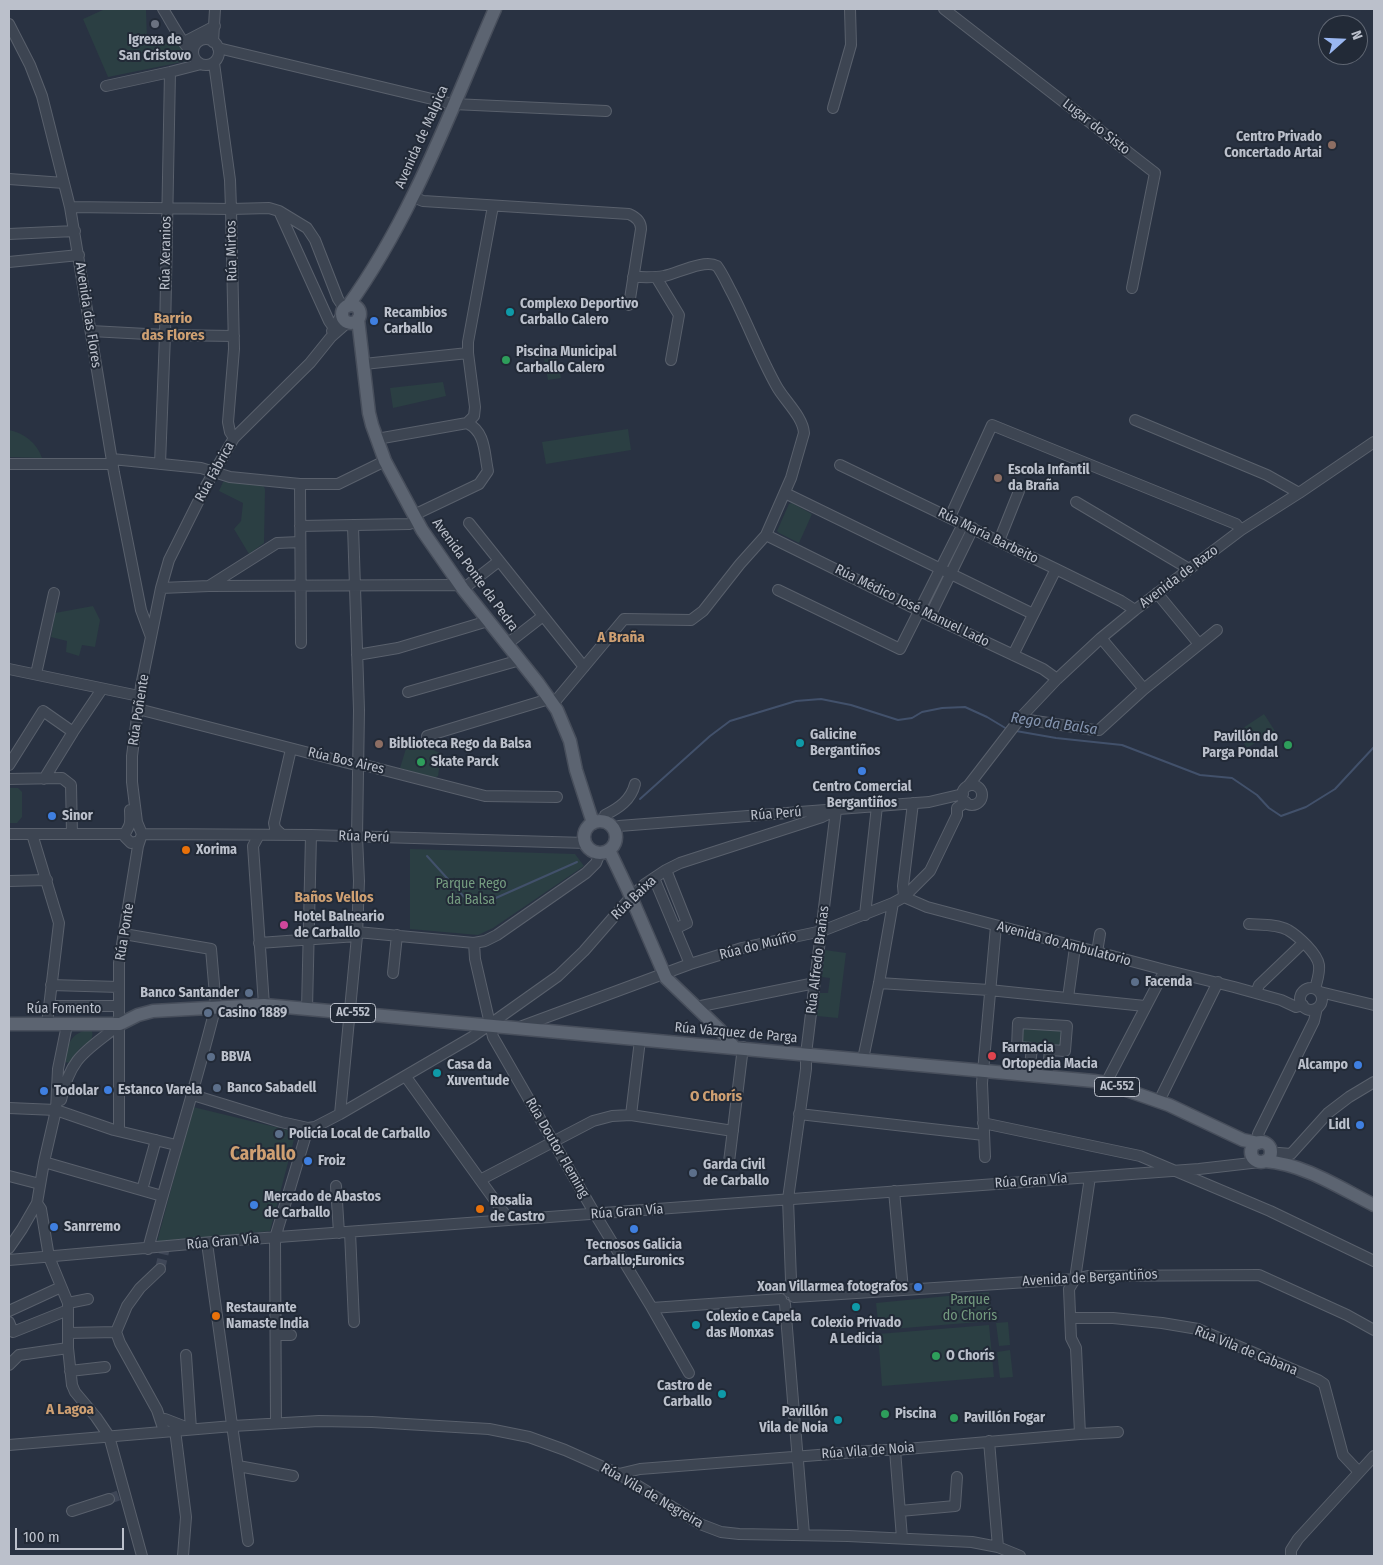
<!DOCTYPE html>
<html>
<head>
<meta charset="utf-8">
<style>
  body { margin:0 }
  #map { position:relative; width:1383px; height:1565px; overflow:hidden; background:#293242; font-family:"Fira Sans Condensed",sans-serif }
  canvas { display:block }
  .frame { position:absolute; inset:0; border:10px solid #bbc0cb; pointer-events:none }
  .north { position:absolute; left:1318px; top:15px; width:50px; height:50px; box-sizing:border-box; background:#222a37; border:1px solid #5f6672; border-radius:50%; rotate:70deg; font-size:14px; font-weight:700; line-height:20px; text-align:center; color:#bbc0cb }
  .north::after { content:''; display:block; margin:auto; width:18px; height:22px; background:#9ab7f1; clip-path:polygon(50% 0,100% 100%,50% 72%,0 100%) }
  .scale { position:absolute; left:15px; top:1528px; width:109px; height:22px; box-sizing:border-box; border:2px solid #bbc0cb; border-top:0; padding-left:6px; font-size:15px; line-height:18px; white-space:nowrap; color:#bbc0cb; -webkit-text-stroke:4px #222a37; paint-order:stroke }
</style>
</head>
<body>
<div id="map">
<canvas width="1383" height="1565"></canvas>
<div class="frame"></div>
<div class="north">N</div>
<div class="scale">100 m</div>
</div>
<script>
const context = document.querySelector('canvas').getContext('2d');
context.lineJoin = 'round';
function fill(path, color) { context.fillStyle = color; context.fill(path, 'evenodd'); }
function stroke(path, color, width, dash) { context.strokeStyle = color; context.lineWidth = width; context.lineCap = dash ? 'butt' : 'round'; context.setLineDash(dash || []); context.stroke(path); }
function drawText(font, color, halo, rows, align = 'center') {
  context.font = font + ' "Fira Sans Condensed",sans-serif'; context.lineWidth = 4; context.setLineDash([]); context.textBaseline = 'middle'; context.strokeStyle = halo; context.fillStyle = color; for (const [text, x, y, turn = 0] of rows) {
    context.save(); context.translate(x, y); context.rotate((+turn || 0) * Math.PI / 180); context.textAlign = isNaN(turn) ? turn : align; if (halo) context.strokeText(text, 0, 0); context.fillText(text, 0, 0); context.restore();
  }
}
fill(new Path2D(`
  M 105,9 L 146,9 L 147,42 L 179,43 L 189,58 L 187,61 L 108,77 L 83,19 Z
  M 557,357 L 561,378 L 548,380 L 544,359 Z
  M 443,382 L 446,396 L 393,408 L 390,388 Z
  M 628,429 L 631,450 L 546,464 L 542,442 Z
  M 9,430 C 24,433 37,443 42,458 L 9,457 Z
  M 228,481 L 263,485 L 265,489 L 264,543 L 249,554 L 234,529 L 241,521 L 243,503 L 219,491 L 223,482 Z
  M 792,503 L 812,514 L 799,543 L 779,533 L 777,531 L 789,504 Z
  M 93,606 L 100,620 L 95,647 L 82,645 L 79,656 L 66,652 L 67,641 L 51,637 L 55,613 Z
  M 1264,714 L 1275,731 L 1247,748 L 1237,732 Z
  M 410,741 L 414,741 L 440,753 L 441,757 L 438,776 L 434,778 L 400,768 L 408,742 Z
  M 9,788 L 18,788 L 22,792 L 22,817 L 17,823 L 9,823 Z
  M 410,849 L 575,854 L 584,866 L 493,928 L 478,935 L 410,929 Z
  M 825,950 L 846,953 L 838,1018 L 817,1016 L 820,993 L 828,993 L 830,978 L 822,977 Z
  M 1020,1026 L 1062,1029 L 1061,1045 L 1019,1043 Z
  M 84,1031 L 92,1031 C 95,1043 83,1043 77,1052 C 74,1055 73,1059 71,1063 L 64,1062 C 67,1048 69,1035 84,1031 Z
  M 193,1107 L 296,1132 L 270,1231 L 157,1242 Z
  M 989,1292 L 992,1321 L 879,1330 L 876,1303 Z
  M 1008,1322 L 1010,1345 L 999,1346 L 996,1323 Z
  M 989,1325 L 994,1377 L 882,1386 L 878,1334 Z
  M 1010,1350 L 1013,1377 L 1000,1378 L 997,1352 Z`), '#2b3f43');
stroke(new Path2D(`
  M 1016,731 L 1056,738 L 1122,745 L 1200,775 L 1232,778 L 1257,795 L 1269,808 L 1281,816 L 1306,807 L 1335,789 L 1374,747
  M 640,799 L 710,736 L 730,721 L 796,701 L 821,699 L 851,705 L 898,720 L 912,718 L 922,712 L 942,708 L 965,707 L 987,717 L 1007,729
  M 427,856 L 466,899 L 475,904 L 489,901 L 577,862`), '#42516b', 2);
stroke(new Path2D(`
  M 160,1269 L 164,1252 L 163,1247
  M 109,1499 L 125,1493`), '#3f4757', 10, [10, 5]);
const minor = new Path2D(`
  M 163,9 C 169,18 185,49 193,52
  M 944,9 L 1155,173 L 1132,288
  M 9,24 L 30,65 L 42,96 L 70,207 L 114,473 L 141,610 L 151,637
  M193 52a13 13 0 1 1 26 0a13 13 0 1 1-26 0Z
  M 188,40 L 215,26
  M 213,42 L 215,9
  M 218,48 L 453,104 L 606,111
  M 214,63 L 230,180 L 231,209 L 234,349 L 228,422 L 230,432 L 234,438
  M 106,86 L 170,72 L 201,64
  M 833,108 L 851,45 L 850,9
  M 9,179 L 64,183
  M 413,197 L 423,201 L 629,214 C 636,217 641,221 641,229 L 629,305
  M 70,207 L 231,209 L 269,208 L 279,211 L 307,228 L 315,240 L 338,299 L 344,308
  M 279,211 L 329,321 L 334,328
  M 9,234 L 75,231
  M 9,262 L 79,255
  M 656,277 L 679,315 L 671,360
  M 91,331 L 165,335 L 234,336
  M 332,331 L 343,312
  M 364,364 L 468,353
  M 1135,420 L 1267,475 L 1299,493
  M 467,423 L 474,416 L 475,407 L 468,353 L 468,342 L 493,206
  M 377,439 L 467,423
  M 112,459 L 201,468 L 230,477 L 300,484 L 338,484 L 385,461
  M 9,464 L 113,464
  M 160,464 L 165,335 L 170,72
  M 840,465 L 1056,569 L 1121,601 L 1135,610
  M 300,484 L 301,643
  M 785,493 L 1033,614
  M 1076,502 L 1189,569
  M 414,515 L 479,484 L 488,471 C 484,453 486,432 467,423
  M 950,517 L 992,425 L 1236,524 L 1241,530
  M 469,523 L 584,667
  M 300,526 L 409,524 L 418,521
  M 766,535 L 920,611 L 1043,669 L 1057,679
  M 999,541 L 1019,491
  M 209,586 L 277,543 L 300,542
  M 161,588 L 209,586 L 461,585
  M 463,589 L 499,561
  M 778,590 L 900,649 L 963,524
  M 1157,593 L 1199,644
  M 930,616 L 973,528
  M 1101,638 L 1144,689
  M 507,644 L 543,616
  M 357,655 L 398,648 L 488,621
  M 1013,655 L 1056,569
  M 9,669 L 139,696
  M 36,674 L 54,593
  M 408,692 L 520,660
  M 553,704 L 624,619 L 691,620 L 703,611 L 740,564 L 766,535 L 791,478 L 804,433 C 803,417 785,401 777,387 C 760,357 748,324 732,293 C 727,284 723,274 717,266 C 704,259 678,273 664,276 C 654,278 643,277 633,277
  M 138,709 L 352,764 L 368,766 L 485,796 L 557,797
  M 1022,716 L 1029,720 L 1094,730 L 1099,730 L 1144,689 L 1217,630
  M 427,736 L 549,699
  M 9,765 L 43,711 L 73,732
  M 9,779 L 62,778 L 71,785 L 72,834
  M 44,779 L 73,732 L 102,689
  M962 795a10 10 0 1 1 20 0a10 10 0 1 1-20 0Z
  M 968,786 L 1022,716 L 1057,679 L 1101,638 L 1135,610 L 1241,530 L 1299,493 L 1374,442
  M 130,810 C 130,815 131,822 129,826 C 127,831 125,831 125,837 L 131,843 L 139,841
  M 604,821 L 605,815 C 619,808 631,800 635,784
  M 615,831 L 619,826 L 929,802 L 963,794
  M 9,834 L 125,834
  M 32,834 L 59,923 L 47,1024
  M 142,834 L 311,835 L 586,843
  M 259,835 L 253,846 L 264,1005
  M 282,835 L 275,828 L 274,823 L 291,749
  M 666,870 L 687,923 L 675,929
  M 654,878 L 690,964
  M 9,881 L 47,880
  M 904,897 L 927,907 L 1165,970 L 1234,987 L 1281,1000 L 1296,1007 L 1303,1005
  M 904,897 L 903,886 L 913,803
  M 865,915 L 877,806
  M 1249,924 C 1261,925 1277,924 1288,930 C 1298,936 1317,953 1319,965 C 1320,973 1317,981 1315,989
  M 357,932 L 474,943 L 485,941 L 497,935 L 586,873 L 596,863 L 600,853
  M 124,934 L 211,949 L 216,1007 L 214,1013 C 194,1092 169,1170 148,1249
  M 259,943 L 357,936
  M 474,943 L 475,959 L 493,1037 L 595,1214 L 652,1308 L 689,1373
  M 1097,952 L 1100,934
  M 393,973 L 397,935
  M 879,983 L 989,990 L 1145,1006
  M 51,985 L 119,987
  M1300 999a11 11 0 1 1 22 0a11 11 0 1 1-22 0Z
  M 1320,992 L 1374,1005
  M 1256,993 L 1259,985 L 1303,943
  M 1068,998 L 1075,947
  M 49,1006 L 119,1006
  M 696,1007 L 815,983
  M 307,1009 L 311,835
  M 520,1027 L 690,964 L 742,948 L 822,931 L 893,903 L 904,897 L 930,871 L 957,815 L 957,808 L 966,802
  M 863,1059 L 879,983 L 893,903
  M 1029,1074 L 1032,1048 L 1017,1047 L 1018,1023 L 1067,1026 L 1065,1051 L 1050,1050 L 1047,1077
  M 406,1077 L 509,1220
  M 1106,1083 L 1165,970
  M 193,1095 L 281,1122 L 308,1128 L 315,1127 L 340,1114 L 472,1037 L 558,976 L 584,951 L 631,897 L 645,884 L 666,870 L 680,863 L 822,817 L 836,810
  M 61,1100 C 71,1055 87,1051 120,1024
  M 1159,1101 L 1218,982
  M 9,1108 L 56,1110 L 114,1130 L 176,1145
  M 340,1114 L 357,936 L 359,881 L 357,837 L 359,710 L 353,526
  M 799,1114 L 984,1135
  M 631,1115 L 640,1040
  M 983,1123 L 1140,1156 L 1270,1211 L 1374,1261
  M 119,1131 L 119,963 L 138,846 L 142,834 L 137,822 L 132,782 L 132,756 L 141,686 L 161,588 L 169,560 L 207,484 L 234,438 L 310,363 L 331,337 L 348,322
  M 1261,1143 L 1258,1134 L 1314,1021 L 1317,1008
  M 1279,1153 L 1291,1154
  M 1291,1154 L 1328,1113 L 1349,1097 L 1374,1082
  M 985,1157 L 982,1083 L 996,926
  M 44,1162 L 162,1196
  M 729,1162 L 743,1047
  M 9,1176 L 40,1184
  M 480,1180 L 593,1121 L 612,1116 L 631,1115 L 733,1131
  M 336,1186 L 339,1233
  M 142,1190 L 156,1140
  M 894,1191 L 903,1290
  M 37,1203 L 41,1209 L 49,1257 L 68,1303 L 68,1348 L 72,1385 L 75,1392 L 96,1417 L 109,1436 L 142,1556
  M 350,1232 L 354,1322
  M 207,1243 L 248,1541
  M 9,1248 L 22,1229 L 37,1203 L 44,1162 L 56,1110 L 58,1069 L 67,1025
  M 9,1260 L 224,1241 L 1199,1169 L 1260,1162
  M 160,1269 L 140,1288 L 127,1306 L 116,1332 L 120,1343 L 157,1410 L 164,1431
  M 789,1292 L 791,1280 L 788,1199 L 806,1069 L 806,1054 L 836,810
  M 794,1297 L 1075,1279 L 1088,1276 L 1259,1275 L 1347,1315 L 1374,1330
  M 68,1303 L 88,1299
  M 785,1304 L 804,1534
  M 652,1308 L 781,1299
  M 9,1311 L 61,1287
  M 1071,1318 L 1113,1318 L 1162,1323 L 1198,1329 L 1318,1380 L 1324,1384 L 1343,1455 L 1359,1472
  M 9,1322 L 13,1332 L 68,1310
  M 68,1333 L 116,1332
  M 276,1335 L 291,1335
  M 9,1365 L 19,1355 L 68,1348
  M 70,1371 L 105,1367
  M 165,1419 L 191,1429 L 186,1355
  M 276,1423 L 275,1238 L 308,1128
  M 175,1430 L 186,1517 L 183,1556
  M 1080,1434 L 1076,1348 L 1071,1338 L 1069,1289 L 1075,1279 L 1090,1177
  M 989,1441 L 998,1547
  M 9,1445 L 233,1426 L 319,1421 L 372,1422 L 489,1429 L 529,1437 L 565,1450 L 619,1474 L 700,1524 L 721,1532 L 739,1534 L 848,1536 L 972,1542 L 998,1547 L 1020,1556
  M 895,1450 L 902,1538
  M 238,1466 L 293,1476
  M 619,1474 L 640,1469 L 882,1450 L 895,1450 L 1080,1434 L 1118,1432
  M 72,1511 L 109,1499
  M 900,1511 L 955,1506 L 957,1477
  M 1291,1556 L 1291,1550 L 1298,1539 L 1374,1456`);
const major = new Path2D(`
  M342 314a9 9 0 1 1 18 0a9 9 0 1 1-18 0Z
  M 348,306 C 413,216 451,109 495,9
  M 358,319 L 369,413 L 372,425 L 385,461 L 422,530 L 463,589 L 538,683 L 557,710 L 570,741 L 576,770 L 593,823
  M584 837a16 16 0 1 1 32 0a16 16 0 1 1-32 0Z
  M 609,850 L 628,890 L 666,978 L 720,1030 L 734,1047
  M 9,1024 L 120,1024 L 138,1015 L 153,1011 L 264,1005 L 1094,1081 L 1106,1083 L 1169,1105 L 1243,1140 L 1258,1143
  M1251 1152a10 10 0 1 1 20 0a10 10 0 1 1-20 0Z
  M 1265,1161 C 1304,1164 1340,1188 1374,1205`);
stroke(minor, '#59606c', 12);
stroke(major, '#474e5b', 15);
stroke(minor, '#3d4552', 10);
stroke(major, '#5c6471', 12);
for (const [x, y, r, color] of [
  [155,24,5,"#6b7280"],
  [1332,145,5,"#8d6e63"],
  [510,312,5,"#0f9aa8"],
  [374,321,5,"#3f7fe0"],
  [506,360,5,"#2e9e5b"],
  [998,478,5,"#8d6e63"],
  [800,743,5,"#0f9aa8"],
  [379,744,5,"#8d6e63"],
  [1288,745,5,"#2e9e5b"],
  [421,762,5,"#2e9e5b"],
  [862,771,5,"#3f7fe0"],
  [52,816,5,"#3f7fe0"],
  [186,850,5,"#e8710a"],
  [284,925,5,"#d1479c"],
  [1135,982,5,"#5c6f8a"],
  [249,993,5,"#5c6f8a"],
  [208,1013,5,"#5c6f8a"],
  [992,1056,5,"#e0444e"],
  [211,1057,5,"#5c6f8a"],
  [1358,1065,5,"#3f7fe0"],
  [437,1073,5,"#0f9aa8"],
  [217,1088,5,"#5c6f8a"],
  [108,1090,5,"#3f7fe0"],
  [44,1091,5,"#3f7fe0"],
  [1360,1125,5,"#3f7fe0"],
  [279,1134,5,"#5c6f8a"],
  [308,1161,5,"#3f7fe0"],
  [693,1173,5,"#5c6f8a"],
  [254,1205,5,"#3f7fe0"],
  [480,1209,5,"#e8710a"],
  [54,1227,5,"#3f7fe0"],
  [634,1229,5,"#3f7fe0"],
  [918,1287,5,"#3f7fe0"],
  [856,1307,5,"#0f9aa8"],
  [216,1316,5,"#e8710a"],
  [696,1325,5,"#0f9aa8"],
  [936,1356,5,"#2e9e5b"],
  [722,1394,5,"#0f9aa8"],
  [885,1414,5,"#2e9e5b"],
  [954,1418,5,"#2e9e5b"],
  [838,1420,5,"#0f9aa8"]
]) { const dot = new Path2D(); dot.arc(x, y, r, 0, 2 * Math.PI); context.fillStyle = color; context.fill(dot); stroke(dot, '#222a37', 2); }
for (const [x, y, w] of [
  [353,1013,45],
  [1117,1087,45]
]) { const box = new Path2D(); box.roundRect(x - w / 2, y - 9.5, w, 19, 4); context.fillStyle = '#222a37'; context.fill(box); stroke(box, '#bbc0cb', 1); }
drawText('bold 12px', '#bbc0cb', null, [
  ["AC-552",353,1013],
  ["AC-552",1117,1087]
]);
drawText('bold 14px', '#bbc0cb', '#222a37', [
  ["Igrexa de",155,40,"center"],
  ["San Cristovo",155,56,"center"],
  ["Centro Privado",1322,137,"right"],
  ["Concertado Artai",1322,153,"right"],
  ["Complexo Deportivo",520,304],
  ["Carballo Calero",520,320],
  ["Recambios",384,313],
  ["Carballo",384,329],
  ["Piscina Municipal",516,352],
  ["Carballo Calero",516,368],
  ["Escola Infantil",1008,470],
  ["da Braña",1008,486],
  ["Galicine",810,735],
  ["Bergantiños",810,751],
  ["Pavillón do",1278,737,"right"],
  ["Parga Pondal",1278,753,"right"],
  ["Biblioteca Rego da Balsa",389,744],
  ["Skate Parck",431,762],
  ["Centro Comercial",862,787,"center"],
  ["Bergantiños",862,803,"center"],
  ["Sinor",62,816],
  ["Xorima",196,850],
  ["Hotel Balneario",294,917],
  ["de Carballo",294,933],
  ["Facenda",1145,982],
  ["Banco Santander",239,993,"right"],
  ["Casino 1889",218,1013],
  ["Farmacia",1002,1048],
  ["Ortopedia Macia",1002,1064],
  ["BBVA",221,1057],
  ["Casa da",447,1065],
  ["Xuventude",447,1081],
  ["Alcampo",1348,1065,"right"],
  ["Banco Sabadell",227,1088],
  ["Estanco Varela",118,1090],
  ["Todolar",54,1091],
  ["Lidl",1350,1125,"right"],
  ["Policía Local de Carballo",289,1134],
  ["Froiz",318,1161],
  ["Garda Civil",703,1165],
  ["de Carballo",703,1181],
  ["Mercado de Abastos",264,1197],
  ["de Carballo",264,1213],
  ["Rosalia",490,1201],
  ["de Castro",490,1217],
  ["Sanrremo",64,1227],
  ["Tecnosos Galicia",634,1245,"center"],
  ["Carballo;Euronics",634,1261,"center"],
  ["Xoan Villarmea fotografos",908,1287,"right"],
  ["Restaurante",226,1308],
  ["Namaste India",226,1324],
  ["Colexio e Capela",706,1317],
  ["das Monxas",706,1333],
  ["Colexio Privado",856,1323,"center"],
  ["A Ledicia",856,1339,"center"],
  ["O Chorís",946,1356],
  ["Castro de",712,1386,"right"],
  ["Carballo",712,1402,"right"],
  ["Pavillón",828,1412,"right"],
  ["Vila de Noia",828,1428,"right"],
  ["Piscina",895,1414],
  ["Pavillón Fogar",964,1418]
], 'left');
drawText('14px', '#bbc0cb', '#222a37', [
  ["Lugar do Sisto",1096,127,38],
  ["Avenida de Malpica",422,137,-66],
  ["Rúa Mirtos",232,251,-91],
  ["Rúa Xeranios",166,253,-89],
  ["Avenida das Flores",88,315,81],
  ["Rúa Fábrica",215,472,-61],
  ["Rúa María Barbeito",988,536,26],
  ["Avenida Ponte da Pedra",475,575,54],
  ["Avenida de Razo",1179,577,-37],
  ["Rúa Médico José Manuel Lado",912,606,26],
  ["Rúa Poñente",139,710,-81],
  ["Rúa Bos Aires",346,761,13],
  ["Rúa Perú",776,814,-4],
  ["Rúa Perú",364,837,2],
  ["Rúa Baixa",634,898,-44],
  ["Rúa Ponte",125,932,-81],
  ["Avenida do Ambulatorio",1064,944,15],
  ["Rúa do Muíño",758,946,-14],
  ["Rúa Alfredo Brañas",818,960,-83],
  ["Rúa Fomento",64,1009],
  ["Rúa Vázquez de Parga",736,1033,5],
  ["Rúa Doutor Fleming",557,1148,60],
  ["Rúa Gran Vía",1031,1181,-4],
  ["Rúa Gran Vía",627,1212,-4],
  ["Rúa Gran Vía",223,1242,-5],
  ["Avenida de Bergantiños",1090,1278,-3],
  ["Rúa Vila de Cabana",1246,1351,22],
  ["Rúa Vila de Noia",868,1451,-4],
  ["Rúa Vila de Negreira",652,1496,30]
]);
drawText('14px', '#749b7f', '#222a37', [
  ["Parque Rego",471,884],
  ["da Balsa",471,900],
  ["Parque",970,1300],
  ["do Chorís",970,1316]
]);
drawText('bold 15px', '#cfa072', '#222a37', [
  ["Barrio",173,319],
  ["das Flores",173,336],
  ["A Braña",621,638],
  ["Baños Vellos",334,898],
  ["O Chorís",716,1097],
  ["A Lagoa",70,1410]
]);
drawText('italic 15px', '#8595b0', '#222a37', [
  ["Rego da Balsa",1054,724,8]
]);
drawText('bold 19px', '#cfa072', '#222a37', [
  ["Carballo",263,1155]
]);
</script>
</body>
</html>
